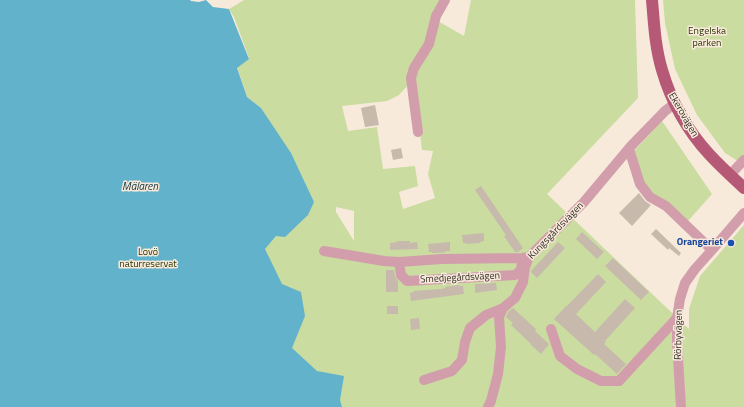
<!DOCTYPE html>
<html>
<head>
<meta charset="utf-8">
<style>
  body { margin:0 }
  canvas { display:block; background:#f8eadb }
</style>
</head>
<body>
<canvas width="744" height="407"></canvas>
<script>
const context = document.querySelector('canvas').getContext('2d');
context.lineJoin = 'round';
function fill(path, color) { context.fillStyle = color; context.fill(path, 'evenodd'); }
function stroke(path, color, width, dash) { context.strokeStyle = color; context.lineWidth = width; context.lineCap = dash ? 'butt' : 'round'; context.setLineDash(dash || []); context.stroke(path); }
function drawText(font, color, halo, rows, align = 'center') {
  context.font = font + ' "Titillium Web",sans-serif'; context.lineWidth = 3; context.setLineDash([]); context.textBaseline = 'middle'; context.strokeStyle = halo; context.fillStyle = color; for (const [text, x, y, turn = 0] of rows) {
    context.save(); context.translate(x, y); context.rotate((+turn || 0) * Math.PI / 180); context.textAlign = isNaN(turn) ? turn : align; if (halo) context.strokeText(text, 0, 0); context.fillText(text, 0, 0); context.restore();
  }
}
fill(new Path2D(`
  M 0,0 L 284,197 L 261,108 L 247,97 L 237,67 L 249,58 L 234,17 L 229,9 L 244,0 L 441,0 L 429,36 L 409,84 L 399,95 L 387,101 L 342,106 L 348,131 L 377,127 L 383,169 L 415,166 L 418,186 L 399,192 L 403,209 L 435,198 L 428,174 L 433,151 L 422,150 L 414,82 L 436,20 L 464,36 L 471,0 L 635,0 L 638,98 L 547,194 L 689,329 L 689,309 L 700,276 L 744,225 L 744,407 L 0,407 ZM 336,207 L 354,211 L 354,241 L 336,212 Z
  M 663,0 L 744,0 L 744,165 L 725,153 L 697,115 L 675,69 L 665,23 Z
  M 662,121 L 712,194 L 688,221 L 648,191 L 632,153 Z`), '#cadca0');
fill(new Path2D(`
  M 0,0 L 190,0 L 191,1 L 199,2 L 206,0 L 213,7 L 229,9 L 249,59 L 237,68 L 247,97 L 261,108 L 291,153 L 314,202 L 308,215 L 285,237 L 276,236 L 265,249 L 282,284 L 301,292 L 305,316 L 292,348 L 317,371 L 344,376 L 340,400 L 342,407 L 0,407 Z`), '#63b2cb');
fill(new Path2D(`
  M 375,105 L 379,125 L 365,127 L 361,108 Z
  M 401,148 L 403,158 L 393,160 L 391,150 Z
  M 481,186 L 523,248 L 518,252 L 515,252 L 504,236 L 506,235 L 475,190 Z
  M 639,193 L 645,201 L 651,205 L 632,226 L 619,213 Z
  M 656,229 L 681,253 L 679,256 L 669,248 L 668,250 L 651,234 Z
  M 582,232 L 604,252 L 597,259 L 576,239 Z
  M 484,233 L 484,241 L 480,242 L 480,243 L 466,244 L 466,243 L 463,243 L 462,235 Z
  M 397,241 L 410,241 L 410,243 L 417,242 L 418,249 L 390,250 L 390,243 L 397,242 Z
  M 450,242 L 450,251 L 446,251 L 446,252 L 439,253 L 432,253 L 432,252 L 429,252 L 428,244 Z
  M 558,242 L 565,248 L 537,278 L 531,272 L 531,271 Z
  M 613,258 L 649,292 L 641,300 L 605,266 Z
  M 386,270 L 394,270 L 395,276 L 398,281 L 398,292 L 386,292 Z
  M 598,274 L 606,282 L 576,314 L 595,332 L 625,299 L 635,308 L 605,341 L 606,342 L 604,344 L 626,364 L 617,374 L 595,354 L 594,355 L 554,319 L 567,305 L 567,306 Z
  M 496,283 L 497,290 L 475,293 L 475,284 Z
  M 459,285 L 459,286 L 463,286 L 464,294 L 411,301 L 410,293 L 414,292 L 413,291 L 441,289 L 445,288 L 445,287 Z
  M 387,306 L 398,306 L 398,314 L 387,314 Z
  M 513,308 L 536,329 L 535,331 L 549,344 L 541,354 L 530,344 L 531,344 L 511,325 L 513,323 L 506,317 L 508,312 Z
  M 419,318 L 420,329 L 411,330 L 410,319 Z`), '#c7baac');
stroke(new Path2D(`
  M 418,132 L 413,94 L 411,78 L 414,68 L 429,44 L 436,16 L 445,0
  M 629,149 L 640,184 L 650,197 L 666,206 L 712,250
  M 730,175 L 744,160
  M 324,251 L 384,261 L 399,262 L 442,259 L 522,258 L 529,257
  M 399,262 L 401,275 L 407,281 L 515,275 L 521,270 L 522,261
  M 551,329 L 560,356 L 577,369 L 601,381 L 619,381 L 677,318
  M 424,380 L 452,371 L 462,360 L 465,342 L 470,328 L 486,315 L 503,308
  M 488,407 L 491,401 L 498,374 L 501,347 L 499,317 L 503,308 L 515,298 L 523,282 L 525,267 L 529,257 L 584,202 L 631,146 L 665,111 L 674,104
  M 681,407 L 677,342 L 677,318 L 680,299 L 685,283 L 695,269 L 712,250 L 744,213`), '#d39eac', 10);
stroke(new Path2D(`
  M 652,0 C 654,23 655,47 662,70 C 671,101 687,130 709,154 C 720,166 732,177 744,188`), '#b65976', 12);
for (const [x, y, r, color] of [
  [731,243,4,"#1a4fb4"]
]) { const dot = new Path2D(); dot.arc(x, y, r, 0, 2 * Math.PI); context.fillStyle = color; context.fill(dot); stroke(dot, '#f8eadb', 1.5); }
drawText('10px', '#2a3505', '#f8eadb', [
  ["Engelska",707,32],
  ["parken",707,44],
  ["Lovö",148,253],
  ["naturreservat",148,265]
]);
drawText('10px', '#302b25', '#f8eadb', [
  ["Ekerövägen",683,115,60],
  ["Kungsgårdsvägen",556,231,-46],
  ["Smedjegårdsvägen",460,278,-3],
  ["Rörbyvägen",679,335,-89]
]);
drawText('bold 10px', '#164399', '#f8eadb', [
  ["Orangeriet",723,243]
], 'right');
drawText('italic 11px', '#0d333e', '#f8eadb', [
  ["Mälaren",140,187]
]);
</script>
</body>
</html>
